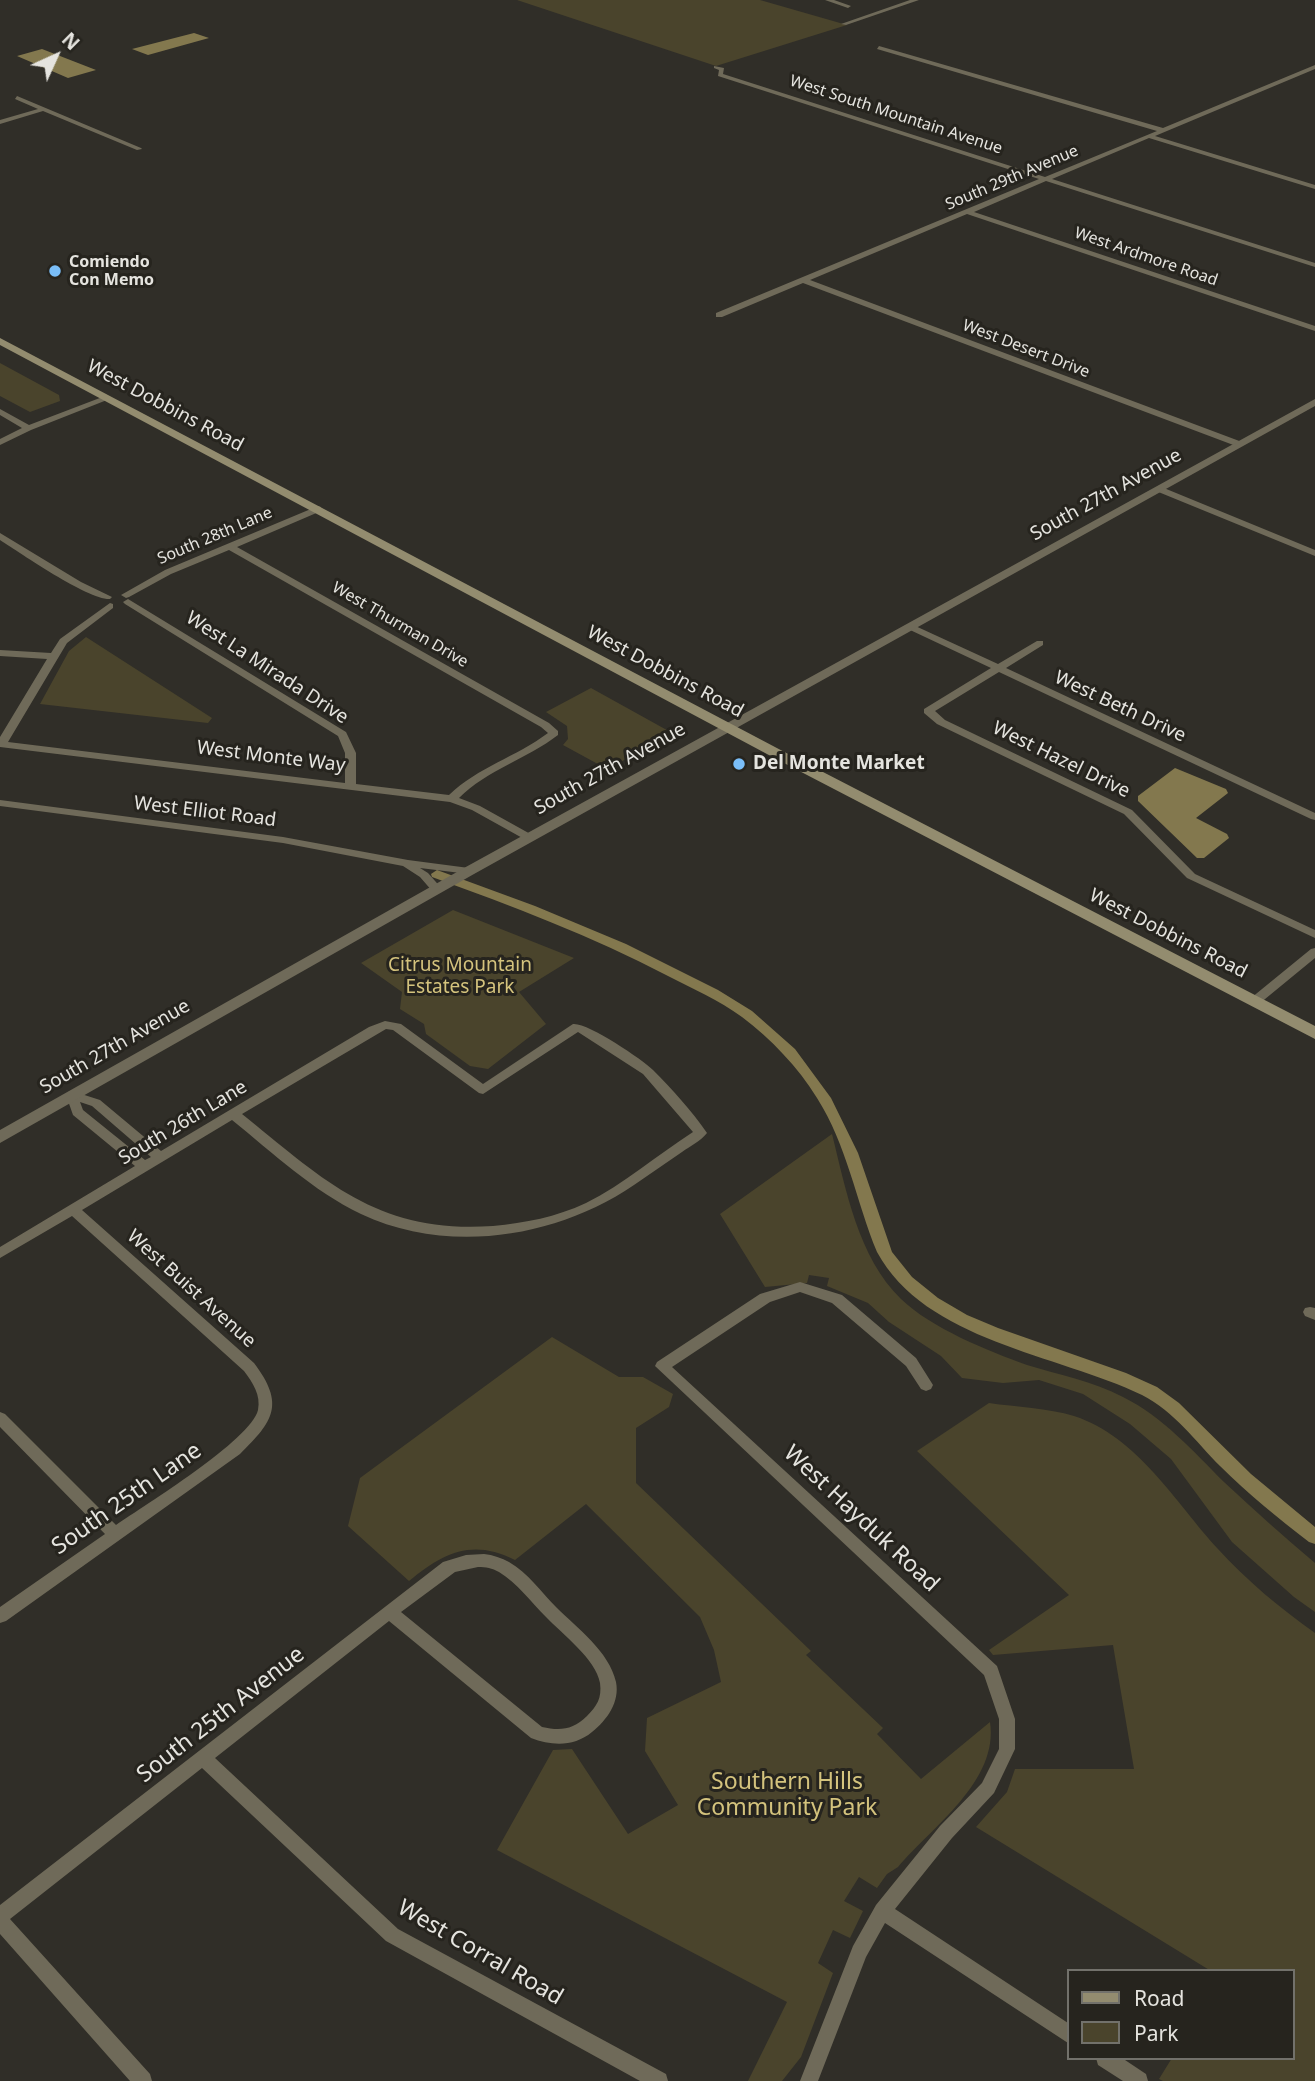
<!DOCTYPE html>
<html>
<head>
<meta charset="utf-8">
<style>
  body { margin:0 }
  #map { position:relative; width:1315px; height:2081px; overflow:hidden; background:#302e28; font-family:"Noto Sans",sans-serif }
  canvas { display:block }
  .legend { position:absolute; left:1067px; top:1969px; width:228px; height:91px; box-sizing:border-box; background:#26241e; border:2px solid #72716b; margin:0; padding:9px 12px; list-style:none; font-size:21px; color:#e5e4df }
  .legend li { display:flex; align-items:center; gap:14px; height:35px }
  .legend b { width:35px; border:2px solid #72716b }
  .north { position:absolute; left:21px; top:21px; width:70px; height:70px; -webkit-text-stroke:5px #26241e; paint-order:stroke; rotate:45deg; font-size:19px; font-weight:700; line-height:28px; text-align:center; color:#e5e4df }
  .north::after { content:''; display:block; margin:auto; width:24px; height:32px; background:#e5e4df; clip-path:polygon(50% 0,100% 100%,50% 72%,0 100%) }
</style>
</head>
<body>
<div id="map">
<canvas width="1315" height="2081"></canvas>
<ul class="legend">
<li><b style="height:9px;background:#938c6f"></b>Road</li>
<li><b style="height:19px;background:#4a442c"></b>Park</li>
</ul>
<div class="north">N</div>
</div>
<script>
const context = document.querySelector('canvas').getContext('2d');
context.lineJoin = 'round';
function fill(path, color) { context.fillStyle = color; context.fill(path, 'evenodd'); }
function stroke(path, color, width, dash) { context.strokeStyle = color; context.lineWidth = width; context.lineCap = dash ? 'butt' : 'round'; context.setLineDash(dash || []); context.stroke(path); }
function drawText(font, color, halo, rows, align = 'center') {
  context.font = font + ' "Noto Sans",sans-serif'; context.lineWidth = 6; context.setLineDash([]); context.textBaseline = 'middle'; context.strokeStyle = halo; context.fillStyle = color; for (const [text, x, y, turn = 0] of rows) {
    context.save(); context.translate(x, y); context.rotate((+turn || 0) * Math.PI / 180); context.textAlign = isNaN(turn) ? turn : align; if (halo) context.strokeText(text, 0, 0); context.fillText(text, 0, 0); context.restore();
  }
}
fill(new Path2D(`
  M 517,0 L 760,0 L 847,25 L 716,66 Z
  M 0,363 L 59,395 L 60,401 L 30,412 L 0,396 Z
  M 86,637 L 212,718 L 208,723 L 40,704 L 69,651 Z
  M 591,688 L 674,734 L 607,769 L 563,745 L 568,739 L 567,726 L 546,712 Z
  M 453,910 L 574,958 L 519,992 L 546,1024 L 488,1069 L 470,1066 L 426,1034 L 424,1024 L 400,1009 L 402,992 L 361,963 Z
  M 832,1134 C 846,1190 858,1257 901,1299 C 931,1328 988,1351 1027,1365 C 1059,1375 1093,1381 1123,1397 C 1163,1417 1193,1451 1224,1482 C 1254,1510 1284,1537 1315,1563 L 1315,1612 L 1294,1597 L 1232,1542 L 1171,1459 L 1130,1424 L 1083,1394 L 1039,1380 L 1003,1383 L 962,1378 L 941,1356 L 889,1322 L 868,1303 L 827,1286 L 829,1278 L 809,1275 L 807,1283 L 765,1287 L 720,1214 Z
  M 552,1337 L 619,1377 L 643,1377 L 673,1394 L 669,1407 L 636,1428 L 636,1483 L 811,1651 L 806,1655 L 883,1728 L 877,1734 L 921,1779 L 990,1722 C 999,1781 932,1827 898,1867 L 887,1874 L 877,1888 L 859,1877 L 844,1901 L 863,1911 L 850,1938 L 833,1930 L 818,1963 L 833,1973 L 801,2057 L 782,2081 L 748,2081 L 787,2002 L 497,1850 L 553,1750 L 572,1749 L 628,1834 L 678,1805 L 645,1751 L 647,1718 L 721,1682 L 714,1650 L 700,1617 L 586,1504 L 515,1560 C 472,1538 443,1553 409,1581 L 348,1526 L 360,1478 Z
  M 989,1403 C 1016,1407 1048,1408 1074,1416 C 1138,1437 1175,1502 1218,1549 C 1246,1580 1281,1609 1315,1633 L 1315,2081 L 1163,2081 L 1159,2079 L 1172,2058 L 1292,2058 L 1292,1971 L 1211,1971 L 976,1827 L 1007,1792 L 1015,1769 L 1134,1769 L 1113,1645 L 993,1655 L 989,1650 L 1069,1595 L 917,1451 Z`), '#4a442c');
fill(new Path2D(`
  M 194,33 L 209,38 L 148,55 L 132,49 Z
  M 42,49 L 96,70 L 68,78 L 17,56 Z
  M 1175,768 L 1226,789 L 1228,793 L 1196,818 L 1227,834 L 1229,838 L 1204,858 L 1197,858 L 1138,801 L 1138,796 Z`), '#83784e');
fill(new Path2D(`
  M 437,870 L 535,906 L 626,944 L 718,990 L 752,1011 L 795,1049 L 831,1098 L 858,1153 L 892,1252 L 912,1277 L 938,1298 L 967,1315 L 998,1328 L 1126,1373 L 1157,1387 L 1179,1403 L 1251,1474 L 1315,1527 L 1315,1544 L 1309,1542 C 1278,1518 1248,1494 1220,1466 C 1196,1442 1174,1411 1142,1395 C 1057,1354 925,1341 877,1252 C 856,1201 847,1145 817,1098 C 798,1067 771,1039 742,1017 C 719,1000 693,989 668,976 C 592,936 512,906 432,877 L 431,874 Z`), '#83784e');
fill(new Path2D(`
  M 825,0 L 834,0 L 851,6 L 848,8 Z
  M 910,0 L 919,0 L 846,25 L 841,24 Z
  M 879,46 L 1163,128 L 1315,65 L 1315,69 L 1155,136 L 1315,185 L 1315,189 L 1149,138 L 1052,179 L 1315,263 L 1315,267 L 1046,181 L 974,212 L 1315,326 L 1315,331 L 967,214 L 810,280 L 1242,442 L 1242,446 L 1236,446 L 803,283 L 722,317 L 716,317 L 716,313 L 1039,179 L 718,76 L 719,70 L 714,68 L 714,66 L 724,68 L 723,74 L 1045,177 L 1157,131 L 877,49 Z
  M 17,96 L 141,148 L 142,149 L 137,150 L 43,111 L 0,124 L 0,120 L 38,109 L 15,99 Z
  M 105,396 L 112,398 L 31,430 L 0,445 L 0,439 L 22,428 L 0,415 L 0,409 L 29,425 Z
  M 1159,486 L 1315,550 L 1315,556 L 1156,491 L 1155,489 Z
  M 318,506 L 321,507 L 321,511 L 237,547 L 549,723 L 558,731 L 558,735 C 527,759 487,770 459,798 L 480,806 L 534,836 L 535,838 L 534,840 L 526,840 L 472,810 L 450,802 L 0,747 L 0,737 L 47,659 L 0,656 L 0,650 L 51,653 L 60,639 L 110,603 L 113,604 L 113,608 L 67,643 L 8,742 L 345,783 L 345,753 L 338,736 L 125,604 L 123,602 L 128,599 L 346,732 L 356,753 L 356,784 L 449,795 C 478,767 516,757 548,733 L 541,727 L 229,550 L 171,574 L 129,597 L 126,598 L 121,595 L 165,570 Z
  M 0,533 L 81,582 L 112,597 L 110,599 C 88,600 22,554 0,540 Z
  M 911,624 L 998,664 L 1037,641 L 1043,641 L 1043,645 L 1006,668 L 1315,813 L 1315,820 L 1311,819 L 999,672 L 935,711 L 945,720 L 1132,810 L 1195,874 L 1315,930 L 1315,938 L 1187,878 L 1124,814 L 937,724 L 924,713 L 924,709 L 991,668 L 908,629 L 908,625 Z
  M 0,800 L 283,837 L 408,860 L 469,868 L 475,871 L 469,874 L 420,868 L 428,873 L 443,890 L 437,893 L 433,892 L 420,877 L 403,866 L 283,843 L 0,806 Z
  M 1315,948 L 1315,958 L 1259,1004 L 1251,1004 L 1249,1001 L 1251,998 L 1311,949 Z
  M 385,1021 L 401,1024 L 483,1084 L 573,1024 C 587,1022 642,1059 653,1070 C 672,1089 692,1111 707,1133 C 701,1141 690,1146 682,1152 C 666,1163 650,1174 634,1185 C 556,1238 448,1255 361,1214 C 313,1191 273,1153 232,1120 L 82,1210 L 254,1363 C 285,1404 274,1421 240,1454 L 6,1621 L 0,1623 L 0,1607 L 105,1534 L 0,1427 L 0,1412 L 5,1414 L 116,1525 C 145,1505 251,1440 258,1410 C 261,1395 253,1383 244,1371 L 72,1216 L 0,1258 L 0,1247 L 135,1166 L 73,1115 L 66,1095 L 68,1092 L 72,1091 L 100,1100 L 161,1151 L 369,1027 ZM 386,1029 L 393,1030 L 479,1093 L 483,1094 L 578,1032 L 643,1074 L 693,1132 C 657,1155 624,1184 586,1203 C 556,1217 525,1223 493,1226 C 378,1234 325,1181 242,1114 ZM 80,1102 L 92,1106 L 151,1157 L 145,1160 L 83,1110 Z
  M 800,1282 L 842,1295 L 916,1358 L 933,1385 L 931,1389 L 926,1391 L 921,1389 L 906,1366 L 832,1303 L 800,1292 L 770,1302 L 672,1367 L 997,1666 L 1015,1719 L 1015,1749 L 994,1793 L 952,1838 L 895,1909 L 1068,2023 L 1068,2043 L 885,1923 L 866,1957 L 818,2081 L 800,2081 L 853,1946 L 876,1905 L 940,1826 L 982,1783 L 999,1749 L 999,1719 L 984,1675 L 655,1366 L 657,1362 L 760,1294 Z
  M 1310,1307 L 1315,1308 L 1315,1320 L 1305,1316 L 1303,1312 L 1305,1308 Z
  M 484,1554 C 493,1555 502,1558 509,1562 C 528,1573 541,1592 556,1607 C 577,1628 609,1651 616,1682 C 620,1702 607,1720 592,1732 C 574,1747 552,1746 531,1738 L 389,1621 L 215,1758 L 398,1929 L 666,2074 L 668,2081 L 640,2081 L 386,1941 L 202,1768 L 10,1919 L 150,2074 L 152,2081 L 130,2081 L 0,1934 L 0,1905 L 443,1562 L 466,1555 ZM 478,1567 C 486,1567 492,1568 499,1572 C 517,1583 531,1602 546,1617 C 562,1634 596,1659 600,1683 C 602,1698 597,1706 587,1716 C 573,1730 560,1731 542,1727 L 401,1612 L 455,1572 Z
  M 1096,2058 L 1122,2058 L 1146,2074 L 1148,2081 L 1123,2081 L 1098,2065 Z`), '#6f6a59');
fill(new Path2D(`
  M 1315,399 L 1315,406 L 474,874 L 0,1143 L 0,1130 L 464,868 Z`), '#6f6a59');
fill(new Path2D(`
  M 0,338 L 792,756 L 1315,1026 L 1315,1039 L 782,762 L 0,345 Z`), '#938c6f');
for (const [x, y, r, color] of [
  [55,271,7,"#7abef8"],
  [739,764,7,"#7abef8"]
]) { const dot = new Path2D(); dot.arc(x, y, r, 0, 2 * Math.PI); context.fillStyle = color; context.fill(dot); stroke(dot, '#26241e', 2.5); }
drawText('16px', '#e5e4df', '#26241e', [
  ["West South Mountain Avenue",896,115,18],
  ["South 29th Avenue",1012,178,-23],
  ["West Ardmore Road",1146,257,19],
  ["West Desert Drive",1026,349,21],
  ["South 28th Lane",215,536,-23],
  ["West Thurman Drive",400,625,30]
]);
drawText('bold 16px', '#e5e4df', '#26241e', [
  ["Comiendo",69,262],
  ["Con Memo",69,280]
], 'left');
drawText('19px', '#e5e4df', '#26241e', [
  ["West Dobbins Road",165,406,28],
  ["South 27th Avenue",1106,495,-29],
  ["West La Mirada Drive",267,668,33],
  ["West Dobbins Road",665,672,28],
  ["West Beth Drive",1120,707,25],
  ["West Monte Way",271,757,7],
  ["West Hazel Drive",1061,760,26],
  ["South 27th Avenue",610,769,-29],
  ["West Elliot Road",205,812,7],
  ["West Dobbins Road",1168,934,27],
  ["South 27th Avenue",115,1047,-30],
  ["South 26th Lane",183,1123,-31],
  ["West Buist Avenue",191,1289,42]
]);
drawText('bold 19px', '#e5e4df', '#26241e', [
  ["Del Monte Market",753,764]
], 'left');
drawText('19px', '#d4c37d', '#26241e', [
  ["Citrus Mountain",460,966],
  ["Estates Park",460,988]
]);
drawText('23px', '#e5e4df', '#26241e', [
  ["South 25th Lane",127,1499,-35],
  ["West Hayduk Road",861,1519,43],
  ["South 25th Avenue",221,1715,-38],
  ["West Corral Road",480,1953,30]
]);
drawText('23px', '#d4c37d', '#26241e', [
  ["Southern Hills",787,1782],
  ["Community Park",787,1808]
]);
</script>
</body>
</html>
